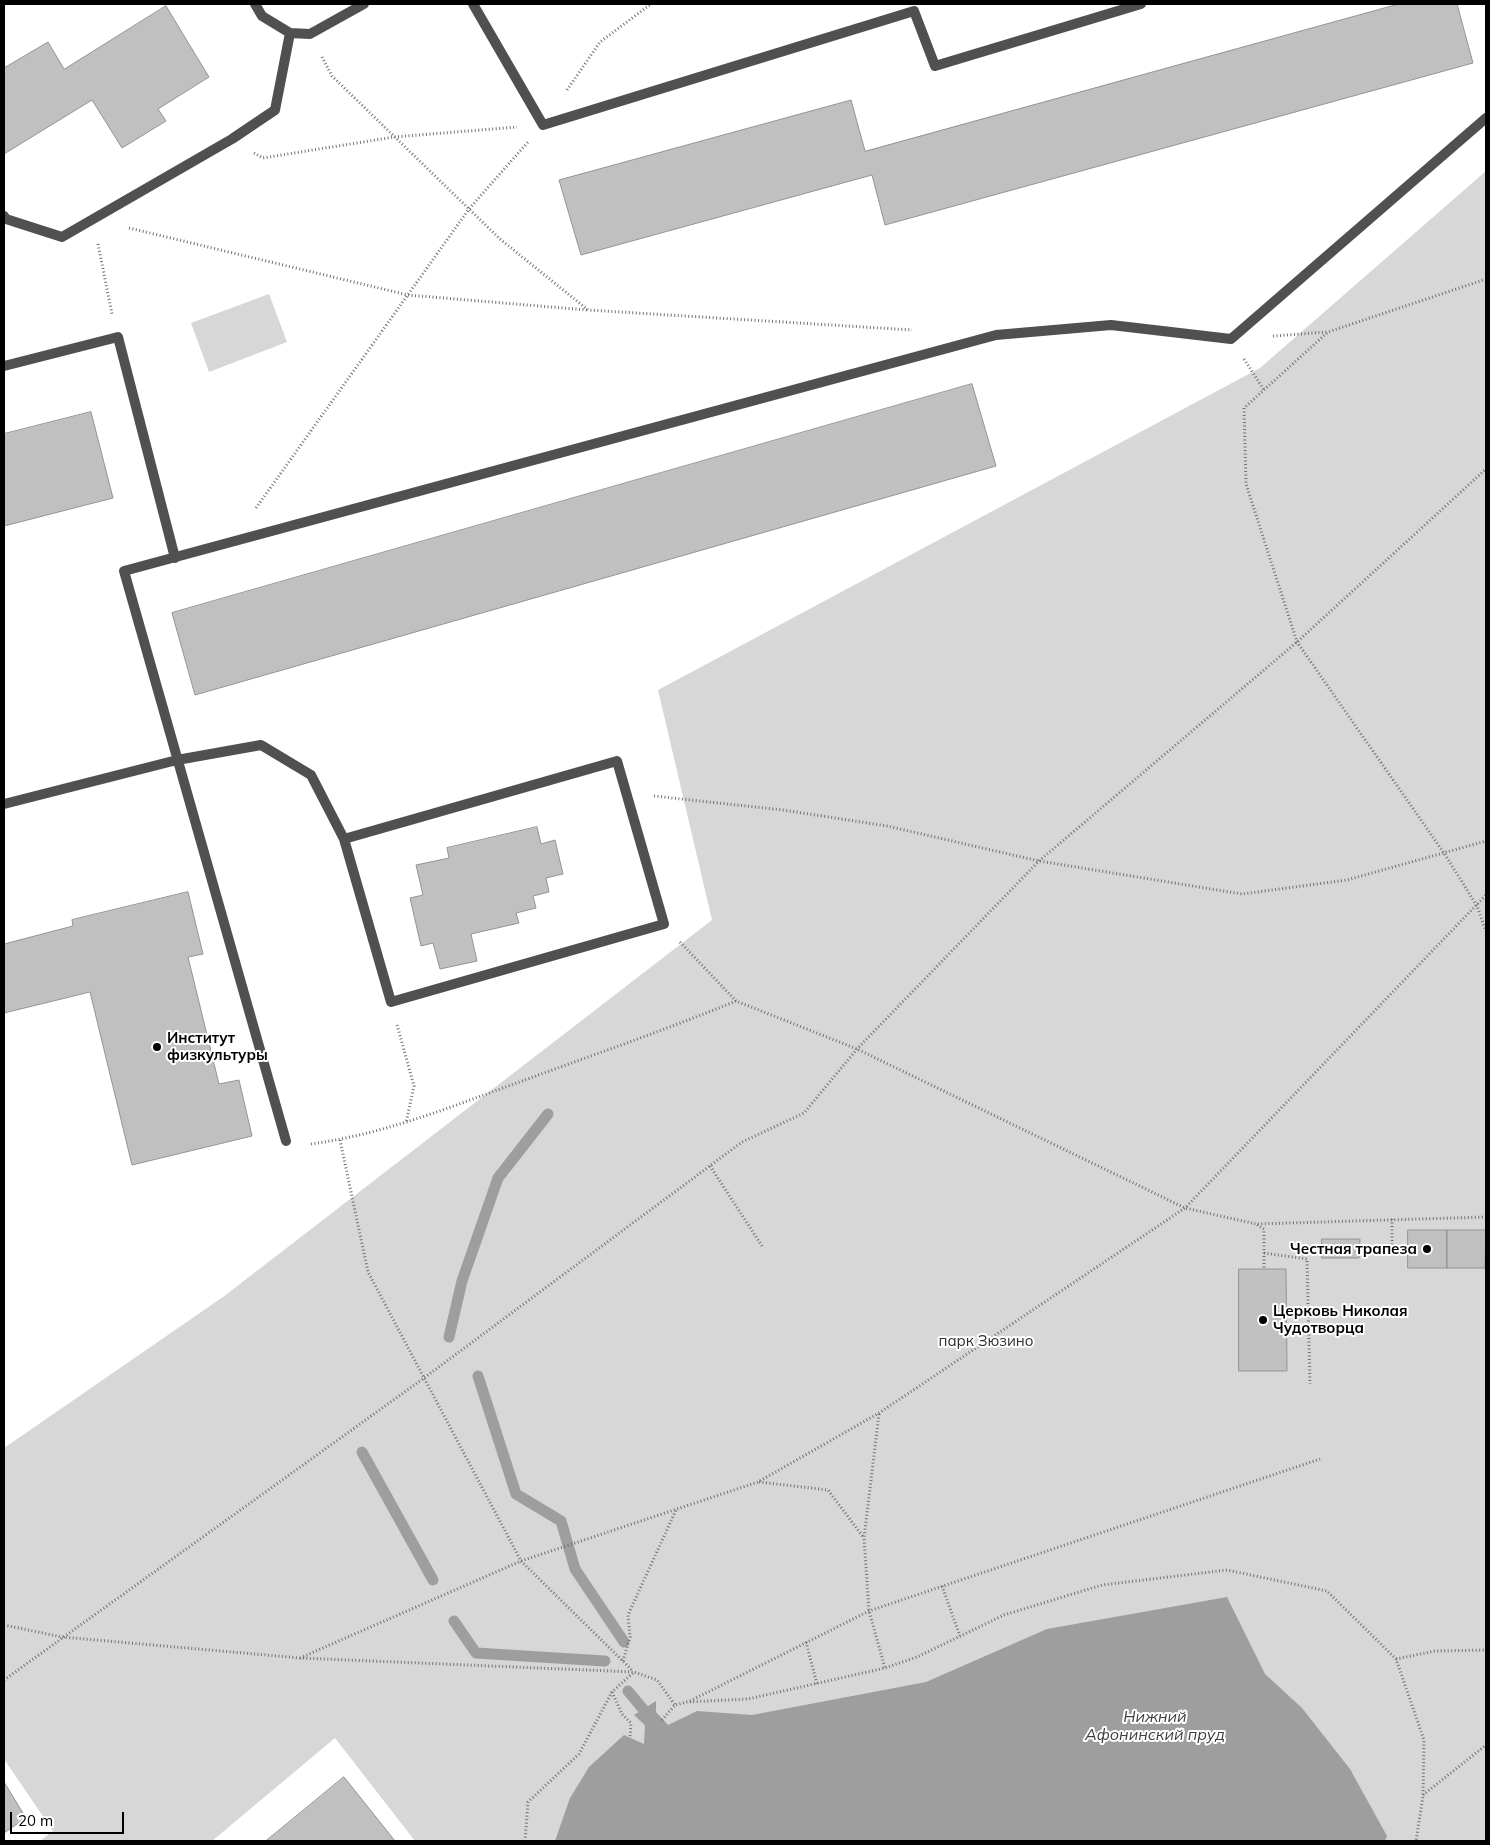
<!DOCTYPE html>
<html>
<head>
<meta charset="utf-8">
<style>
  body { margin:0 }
  #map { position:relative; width:1490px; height:1845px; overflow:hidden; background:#fff; font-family:Mulish,sans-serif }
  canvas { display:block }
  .frame { position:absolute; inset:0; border:5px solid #000; pointer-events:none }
  .scale { position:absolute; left:10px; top:1812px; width:114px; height:22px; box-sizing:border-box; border:2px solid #000; border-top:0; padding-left:6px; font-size:15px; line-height:18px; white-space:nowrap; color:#000; -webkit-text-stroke:4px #fff; paint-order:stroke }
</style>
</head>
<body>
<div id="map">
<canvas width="1490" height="1845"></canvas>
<div class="frame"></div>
<div class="scale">20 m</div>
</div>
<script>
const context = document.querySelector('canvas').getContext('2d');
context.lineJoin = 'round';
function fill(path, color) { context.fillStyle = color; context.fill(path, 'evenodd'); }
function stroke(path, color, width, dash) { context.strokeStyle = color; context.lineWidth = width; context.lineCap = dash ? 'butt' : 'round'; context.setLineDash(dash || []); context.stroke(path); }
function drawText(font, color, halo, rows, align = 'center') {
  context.font = font + ' Mulish,sans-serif'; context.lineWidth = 4; context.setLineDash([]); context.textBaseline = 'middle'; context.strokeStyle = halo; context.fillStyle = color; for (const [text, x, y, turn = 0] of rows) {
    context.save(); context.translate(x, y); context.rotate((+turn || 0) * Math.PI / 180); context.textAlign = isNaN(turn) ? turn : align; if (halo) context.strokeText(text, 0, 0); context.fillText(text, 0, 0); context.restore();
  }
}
fill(new Path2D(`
  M 1486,171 L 1486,1841 L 415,1841 L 335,1738 L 212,1841 L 40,1841 L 53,1831 L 4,1759 L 4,1448 L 223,1297 L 712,920 L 658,690 L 1260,368 Z
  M 269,294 L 287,342 L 209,372 L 191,323 Z`), '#d7d7d7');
fill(new Path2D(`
  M 1227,1597 L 1265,1674 L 1302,1708 L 1350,1769 L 1387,1836 L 1385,1841 L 555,1841 L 570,1798 L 589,1767 L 624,1735 L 644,1744 L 645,1725 L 634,1715 L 656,1701 L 656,1712 L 668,1725 L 697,1711 L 752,1715 L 926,1682 L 1047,1629 Z`), '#9e9e9e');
stroke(new Path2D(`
  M 449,1337 L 462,1281 L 498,1178 L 548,1114
  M 478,1376 L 516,1494 L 561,1521 L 575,1569 L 624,1642
  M 362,1452 L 433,1580
  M 454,1621 L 476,1653 L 605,1661
  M 628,1691 L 643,1709 L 649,1722`), '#9e9e9e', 11);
const building = new Path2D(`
  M 1399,4 L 1457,4 L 1473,63 L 885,225 L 872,175 L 581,255 L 559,180 L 851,100 L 865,151 Z
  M 166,6 L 209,77 L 158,109 L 166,121 L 122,148 L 92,100 L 4,154 L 4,68 L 48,42 L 64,69 Z
  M 972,384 L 996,466 L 195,695 L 172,613 Z
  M 91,412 L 113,498 L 4,526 L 4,434 Z
  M 537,827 L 541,844 L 555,840 L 563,874 L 546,878 L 549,892 L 533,896 L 536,908 L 516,913 L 519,923 L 471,934 L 477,961 L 440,969 L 433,943 L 421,946 L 410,898 L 423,895 L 416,865 L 449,858 L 447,848 Z
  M 188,892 L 203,954 L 188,957 L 219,1084 L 239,1080 L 252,1136 L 132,1165 L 90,992 L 4,1013 L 4,944 L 73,926 L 72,920 Z
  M 1408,1230 L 1447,1230 L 1447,1268 L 1408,1268 Z
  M 1447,1230 L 1486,1230 L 1485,1268 L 1447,1268 Z
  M 1322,1239 L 1360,1239 L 1359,1258 L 1322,1258 Z
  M 1239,1269 L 1286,1269 L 1287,1371 L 1239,1371 Z
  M 344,1777 L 395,1841 L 266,1841 Z
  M 4,1782 L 26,1818 L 4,1833 Z`);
fill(building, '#c0c0c0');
stroke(building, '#949494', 1);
stroke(new Path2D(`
  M 322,57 L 332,76 L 500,239 L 588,310 L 912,330
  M 567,90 L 600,42 L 651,4
  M 254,153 L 263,158 L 394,137 L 517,127
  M 129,228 L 408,295 L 587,310
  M 98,244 L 112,314
  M 1486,279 L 1328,332 L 1244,408 L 1246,484 L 1297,642 L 1444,853 L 1477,906 L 1486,931
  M 1273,336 L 1327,332
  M 1244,359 L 1264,390
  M 256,508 L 469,209 L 528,142
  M 654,796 L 783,810 L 887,826 L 1039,861 L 1242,894 L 1347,880 L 1486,841
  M 680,942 L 736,1001
  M 397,1025 L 414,1086 L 406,1123
  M 340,1140 L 368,1272 L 521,1561 L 633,1671
  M 311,1144 C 385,1134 453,1106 522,1081 C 593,1055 665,1030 736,1001 L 857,1049 L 1185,1208 L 1256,1224 L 1486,1217
  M 710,1166 L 762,1246
  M 1392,1219 L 1392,1249 L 1408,1249
  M 1257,1225 L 1264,1229 L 1264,1269
  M 1264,1253 L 1307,1259 L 1310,1384
  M 879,1414 L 864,1538 L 869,1611 L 885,1668
  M 759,1482 L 828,1490 L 864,1538
  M 942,1586 L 960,1636
  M 4,1625 L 62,1637 L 300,1658 L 634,1672
  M 806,1642 L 817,1684
  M 300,1658 L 521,1561 L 758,1482 L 879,1413 L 1185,1208 L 1486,895
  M 1396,1659 L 1435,1651 L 1486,1650
  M 623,1661 L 630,1637 L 628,1615 L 676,1510
  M 4,1680 L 424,1378 L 742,1142 L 804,1113 L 857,1049 L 1039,861 L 1297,642 L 1486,469
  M 612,1692 L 622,1714 L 631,1723 L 630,1738
  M 690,1701 L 869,1611 L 1320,1459
  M 662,1720 L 675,1705 L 687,1702 L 748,1699 L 885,1668 L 917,1657 L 1004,1615 L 1102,1585 L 1227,1570 L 1327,1591 L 1396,1659 L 1424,1740 L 1423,1796 L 1416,1841
  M 1423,1795 L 1486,1745
  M 525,1841 L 528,1802 L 579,1754 L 612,1692 L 634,1672 L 657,1680 L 675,1705`), '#727272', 3, [1, 2.5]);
stroke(new Path2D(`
  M 255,4 L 262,16 L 290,33 L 310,34 L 364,4
  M 473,4 L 543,125 L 914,11 L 935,66 L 1141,4
  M 4,216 L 6,219 L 62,237 L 232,139 L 275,110 L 290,33
  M 4,366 L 118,337 L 175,558
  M 617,761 L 664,924 L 391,1002 L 344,839 Z
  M 4,804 L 177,760 L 261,745 L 311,775 L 344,839
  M 286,1141 L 124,571 L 996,335 L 1111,325 L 1231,339 L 1486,118`), '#505050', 10);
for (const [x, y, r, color] of [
  [157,1047,5,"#000"],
  [1427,1249,5,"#000"],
  [1263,1320,5,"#000"]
]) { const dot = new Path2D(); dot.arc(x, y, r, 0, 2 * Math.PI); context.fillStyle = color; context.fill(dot); stroke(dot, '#fff', 2); }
drawText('bold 15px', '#000', '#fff', [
  ["Институт",167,1038],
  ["физкультуры",167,1055],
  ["Честная трапеза",1417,1249,"right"],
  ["Церковь Николая",1273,1311],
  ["Чудотворца",1273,1328]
], 'left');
drawText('15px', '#2e2e2e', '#fff', [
  ["парк Зюзино",986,1341]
]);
drawText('italic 16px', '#3f3f3f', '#fff', [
  ["Нижний",1155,1717],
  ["Афонинский пруд",1155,1735]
]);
</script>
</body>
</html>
